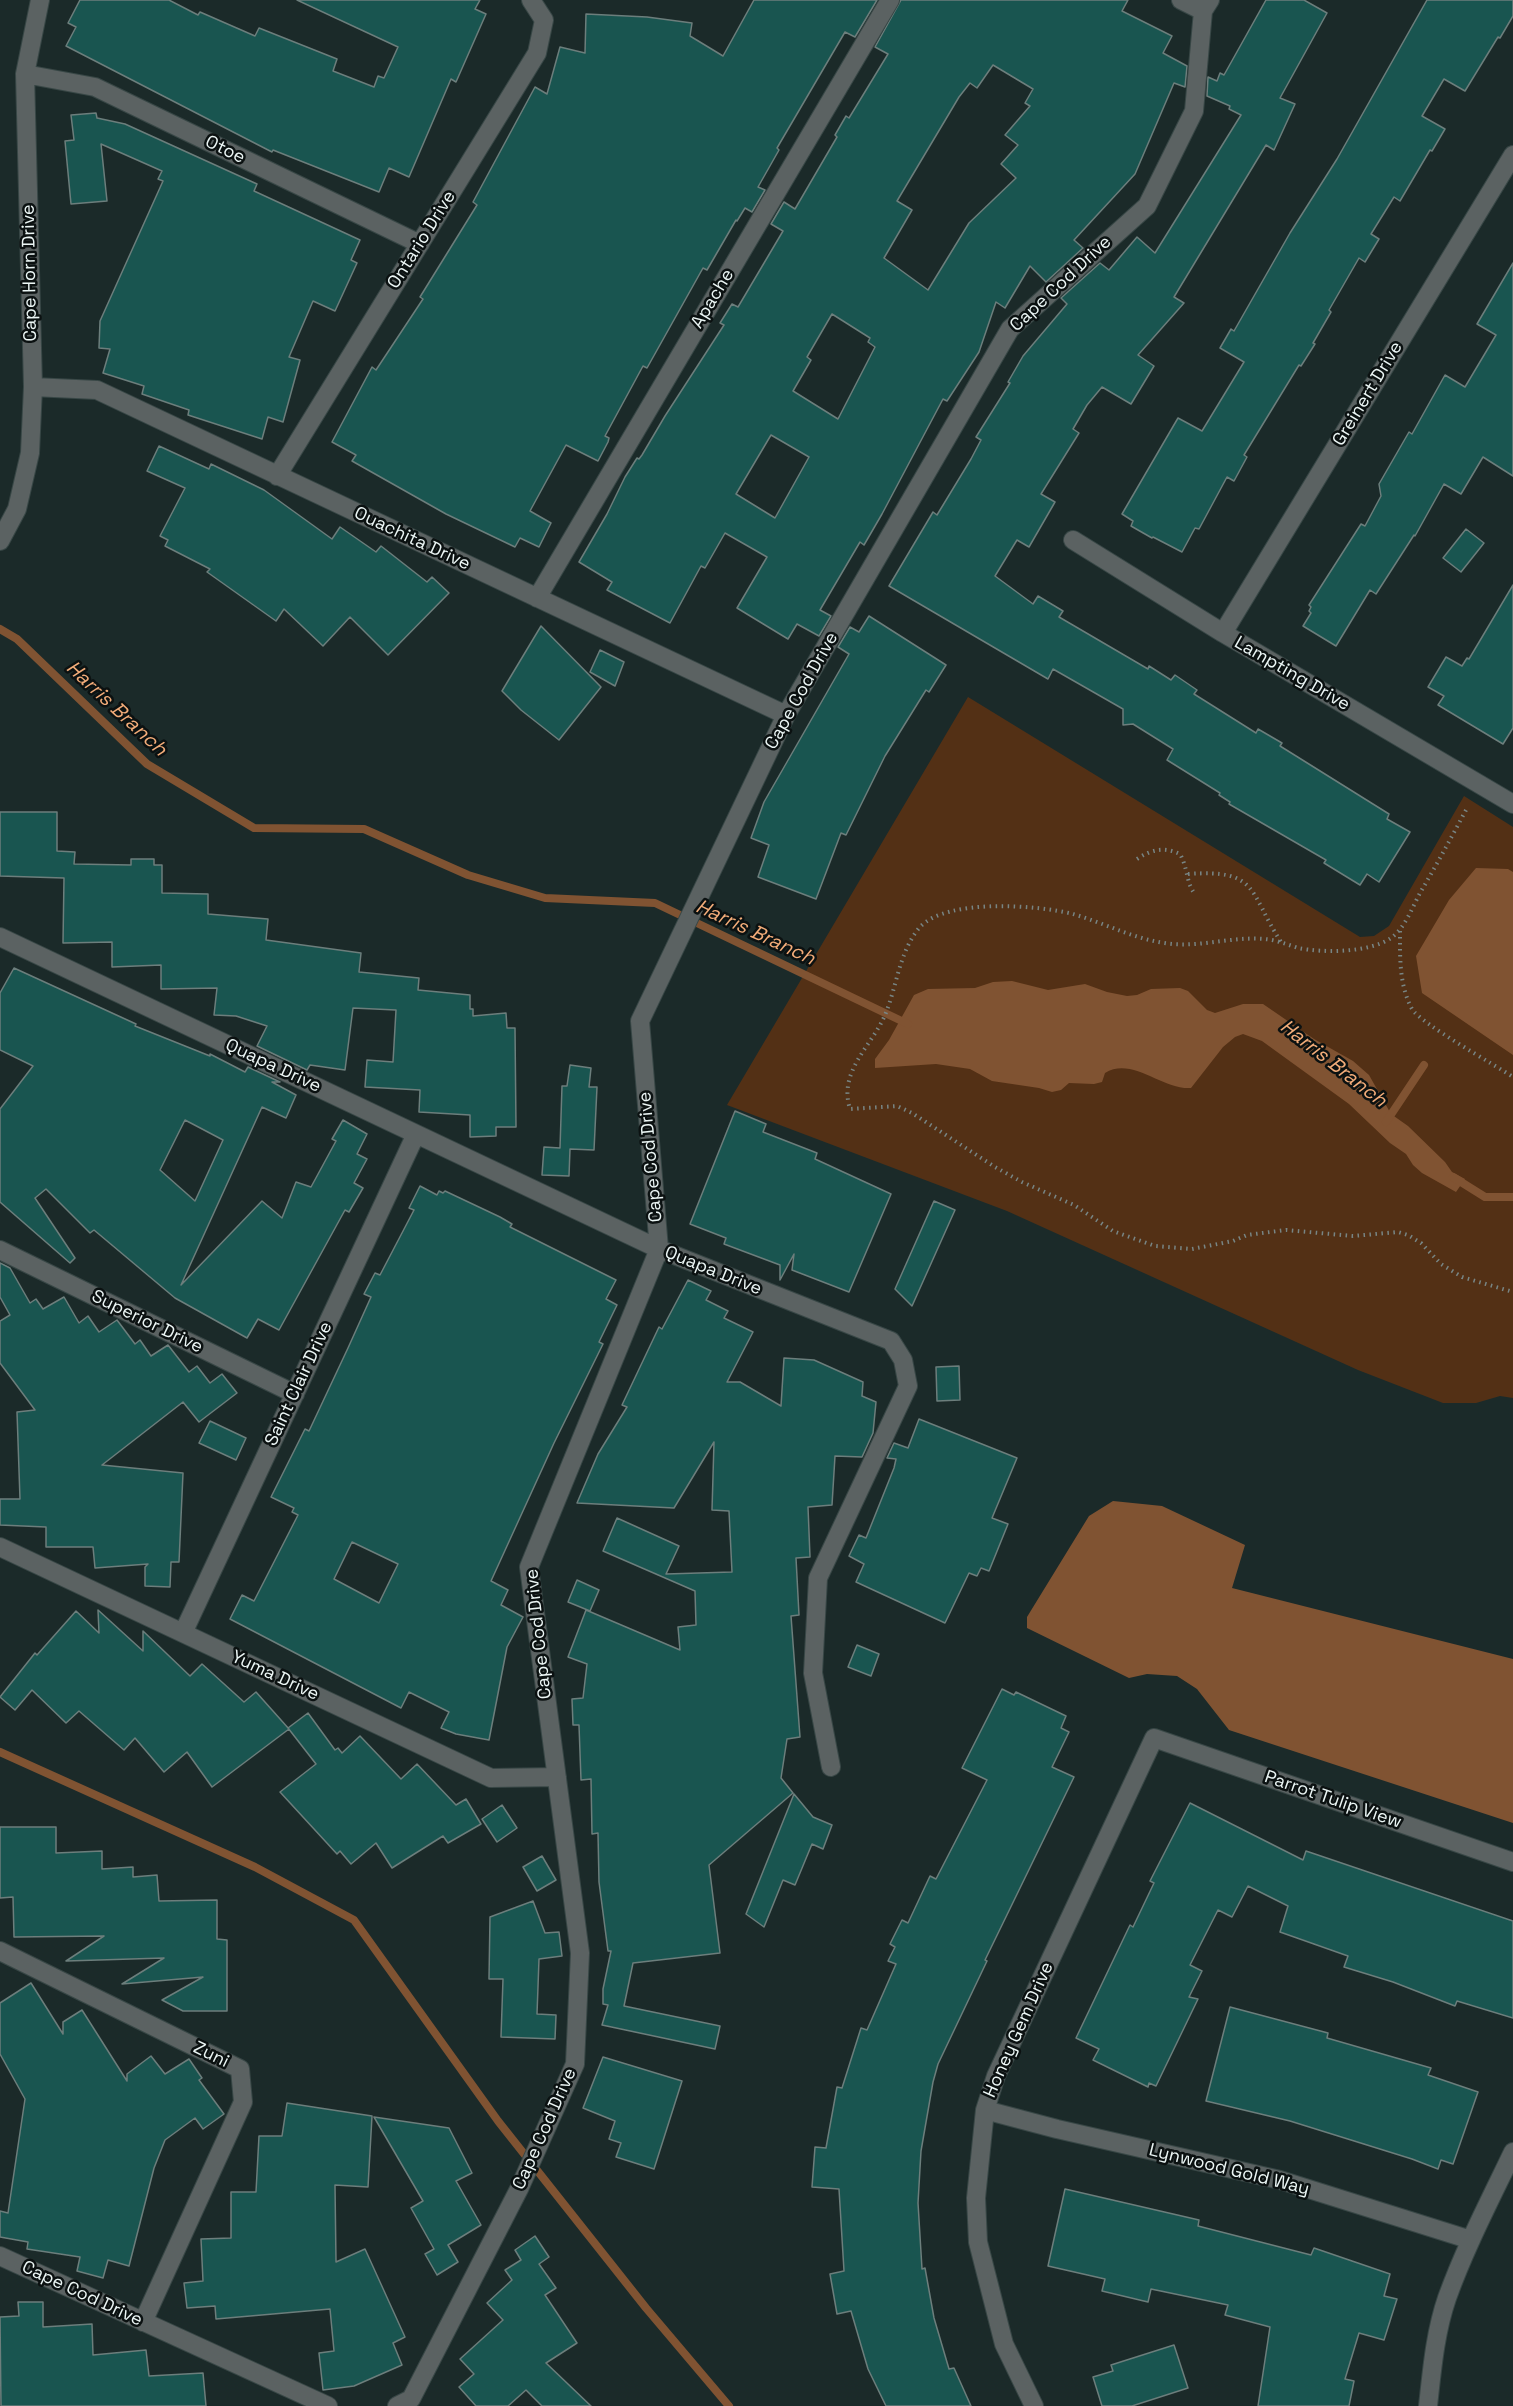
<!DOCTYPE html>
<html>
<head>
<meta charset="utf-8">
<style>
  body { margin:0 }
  canvas { display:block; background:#1b2a29 }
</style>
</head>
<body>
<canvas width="1513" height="2406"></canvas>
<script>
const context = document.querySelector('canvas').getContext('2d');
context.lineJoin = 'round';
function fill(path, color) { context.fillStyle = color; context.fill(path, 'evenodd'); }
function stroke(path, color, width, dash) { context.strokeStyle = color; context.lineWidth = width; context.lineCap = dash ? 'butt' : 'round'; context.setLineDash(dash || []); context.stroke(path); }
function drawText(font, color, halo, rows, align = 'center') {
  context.font = font + ' "Space Grotesk",sans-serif'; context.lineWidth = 5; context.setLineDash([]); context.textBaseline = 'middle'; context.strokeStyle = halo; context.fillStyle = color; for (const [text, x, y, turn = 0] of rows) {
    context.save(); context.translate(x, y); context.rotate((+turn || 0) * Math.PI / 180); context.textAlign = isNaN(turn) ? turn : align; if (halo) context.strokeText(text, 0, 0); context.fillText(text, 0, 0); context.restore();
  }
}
fill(new Path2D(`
  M 968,697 L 1360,937 L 1374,936 L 1389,926 L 1464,796 L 1513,827 L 1513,1398 L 1500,1396 L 1476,1403 L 1443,1403 L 1358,1370 L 1007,1211 L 727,1105 Z`), '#533015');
fill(new Path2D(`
  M 1476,868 L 1508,869 L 1513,872 L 1513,1055 L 1422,993 L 1416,956 L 1449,900 Z
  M 1012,981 L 1048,990 L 1085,984 L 1107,992 L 1127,996 L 1137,995 L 1151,989 L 1180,988 L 1188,991 L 1207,1010 L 1215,1013 L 1243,1004 L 1263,1004 L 1314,1039 L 1353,1061 L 1369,1075 L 1391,1114 L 1408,1126 L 1445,1162 L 1452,1172 L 1465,1179 L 1456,1192 L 1422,1173 L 1413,1165 L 1406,1154 L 1390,1143 L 1349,1104 L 1262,1041 L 1243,1034 L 1235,1037 L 1223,1047 L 1191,1088 C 1162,1090 1132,1056 1105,1073 L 1102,1082 L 1094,1084 L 1069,1083 L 1061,1090 L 1052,1092 L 1039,1088 L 992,1081 L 970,1069 L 936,1064 L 875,1068 L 875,1059 L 889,1040 L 914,995 L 928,989 L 975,988 L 993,982 Z
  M 1113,1501 L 1162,1506 L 1245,1545 L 1232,1588 L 1513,1659 L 1513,1823 L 1229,1730 L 1197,1689 L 1177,1676 L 1147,1674 L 1129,1678 L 1027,1628 L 1027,1617 L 1089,1516 Z`), '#805332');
stroke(new Path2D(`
  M 0,629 L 17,639 L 147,764 L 254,828 L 364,829 L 468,875 L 545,898 L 655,903 L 908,1024
  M 1386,1122 L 1424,1065
  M 1453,1177 L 1485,1197 L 1513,1197
  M 0,1752 L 255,1867 L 354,1920 L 498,2121 L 646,2308 L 729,2406`), '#805332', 8);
const building = new Path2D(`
  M 80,0 L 169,0 L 198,15 L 200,12 L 255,36 L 259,28 L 337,59 L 333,71 L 374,87 L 378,76 L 384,78 L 398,47 L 297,0 L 480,0 L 475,9 L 486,14 L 456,82 L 451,79 L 409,177 L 389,168 L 379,192 L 273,150 L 272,152 L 66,46 L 76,27 L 68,23 Z
  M 754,0 L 877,0 L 855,37 L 845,32 L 777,148 L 779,150 L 758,187 L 765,190 L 752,212 L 745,208 L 737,221 L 736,220 L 707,270 L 703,268 L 647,368 L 643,366 L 605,436 L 609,438 L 608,442 L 598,461 L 566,445 L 530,511 L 551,523 L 539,547 L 520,538 L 515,547 L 446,514 L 352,461 L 356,455 L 332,442 L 372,367 L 376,370 L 423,299 L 420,297 L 477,205 L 473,202 L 535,87 L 547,94 L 560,47 L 585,53 L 586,14 L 647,17 L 692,23 L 690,36 L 723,56 Z
  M 901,0 L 1128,0 L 1122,11 L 1172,36 L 1163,53 L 1187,66 L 1185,87 L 1174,83 L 1135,174 L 1074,240 L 1083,248 L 1046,282 L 1030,266 L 1005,308 L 996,302 L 979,352 L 947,401 L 943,399 L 882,514 L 864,545 L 860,542 L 820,610 L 831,616 L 819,636 L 797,624 L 788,639 L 737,608 L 767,557 L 725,533 L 705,568 L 701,566 L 670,623 L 607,590 L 612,582 L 579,562 L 607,514 L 625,477 L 637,458 L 639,459 L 642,455 L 665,416 L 724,325 L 720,323 L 732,304 L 738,307 L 783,231 L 771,224 L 784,202 L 795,209 L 837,137 L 835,135 L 846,116 L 849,118 L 888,54 L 875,47 ZM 993,65 L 1033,89 L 1025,103 L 1030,106 L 1005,135 L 1018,145 L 1001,164 L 1016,178 L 969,223 L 928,290 L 884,258 L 912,210 L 897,201 L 959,97 L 970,83 L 977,88 ZM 832,314 L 870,338 L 868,342 L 875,347 L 838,419 L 793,391 L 811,360 L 807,357 ZM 771,435 L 809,457 L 775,518 L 736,494 Z
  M 1266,0 L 1304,0 L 1327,13 L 1280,98 L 1295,104 L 1274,150 L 1266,145 L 1174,297 L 1184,303 L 1138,355 L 1154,366 L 1131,404 L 1102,387 L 1087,405 L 1073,429 L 1079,433 L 1041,494 L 1055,502 L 1029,547 L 1017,540 L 995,576 L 1033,604 L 1038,596 L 1063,611 L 1059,617 L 1148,669 L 1149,666 L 1171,680 L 1175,675 L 1197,690 L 1194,694 L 1256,733 L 1258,729 L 1282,743 L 1280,746 L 1389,814 L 1387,819 L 1410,832 L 1379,882 L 1367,874 L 1360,885 L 1324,863 L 1326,860 L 1229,804 L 1230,802 L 1219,795 L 1220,793 L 1167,760 L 1173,749 L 1133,724 L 1123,725 L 1123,709 L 1053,669 L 1048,679 L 889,586 L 933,512 L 937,515 L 971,459 L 981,440 L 976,437 L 1010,383 L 1008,382 L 1023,356 L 1067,304 L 1061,298 L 1100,263 L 1109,270 L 1137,237 L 1155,253 L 1241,115 L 1229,109 L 1230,106 L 1207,96 L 1208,77 L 1217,81 L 1220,73 L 1224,75 Z
  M 1427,0 L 1513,0 L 1513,16 L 1500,38 L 1498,37 L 1465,91 L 1444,79 L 1422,116 L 1445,129 L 1432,151 L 1430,150 L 1400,201 L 1394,197 L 1371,234 L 1379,239 L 1365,262 L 1359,258 L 1329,310 L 1331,312 L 1313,343 L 1315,344 L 1301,366 L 1299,365 L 1244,455 L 1247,457 L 1234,481 L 1227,477 L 1199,529 L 1195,528 L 1182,552 L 1153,537 L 1152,538 L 1131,526 L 1133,521 L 1122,514 L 1178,418 L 1202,431 L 1244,362 L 1220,348 L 1231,329 L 1234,331 L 1290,233 L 1337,159 Z
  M 96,113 L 97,118 L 125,124 L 257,184 L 254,191 L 360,240 L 351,260 L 357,263 L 335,311 L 313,301 L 289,357 L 300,360 L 283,422 L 268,417 L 262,439 L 188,415 L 189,410 L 142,394 L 144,386 L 103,373 L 110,349 L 99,348 L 100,321 L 163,181 L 158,179 L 162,171 L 101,144 L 107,201 L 71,204 L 65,141 L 74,140 L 71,115 Z
  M 1513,263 L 1513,476 L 1483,457 L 1461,494 L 1444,484 L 1415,536 L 1414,535 L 1376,594 L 1370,590 L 1336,646 L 1303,626 L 1311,613 L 1309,611 L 1311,607 L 1309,605 L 1361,524 L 1365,526 L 1381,496 L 1379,484 L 1409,432 L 1412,434 L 1445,375 L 1465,387 L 1496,335 L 1477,324 Z
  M 159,446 L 209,469 L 211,464 L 264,490 L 332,539 L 340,527 L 376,552 L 381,546 L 427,582 L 432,577 L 449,593 L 388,655 L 350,617 L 323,646 L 284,609 L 276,621 L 207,572 L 210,569 L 165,546 L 168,540 L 160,536 L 185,488 L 147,471 Z
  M 1466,529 L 1484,543 L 1461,572 L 1443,558 Z
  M 1513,585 L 1513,728 L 1503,744 L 1438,705 L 1444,696 L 1428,687 L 1446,657 L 1462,666 L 1467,658 L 1469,659 Z
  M 869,616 L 946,665 L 929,692 L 926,690 L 885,756 L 846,835 L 841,833 L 816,899 L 758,877 L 769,845 L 751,838 L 764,802 L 849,654 L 838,647 L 850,627 L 859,632 Z
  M 541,626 L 601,687 L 559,740 L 521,710 L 502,691 Z
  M 600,650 L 624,662 L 615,686 L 590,672 Z
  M 0,812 L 57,812 L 57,851 L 75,852 L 74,864 L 131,865 L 131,859 L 154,859 L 154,865 L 162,865 L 162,893 L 208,894 L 208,914 L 268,919 L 266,940 L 361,953 L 359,972 L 419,978 L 418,990 L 470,995 L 470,1009 L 473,1009 L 473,1016 L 506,1013 L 507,1028 L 515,1028 L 516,1127 L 496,1127 L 496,1136 L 470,1137 L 470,1115 L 419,1112 L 420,1090 L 365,1087 L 367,1060 L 393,1062 L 396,1010 L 353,1008 L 345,1070 L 310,1065 L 307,1070 L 257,1046 L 267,1026 L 236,1016 L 214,1015 L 217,988 L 161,989 L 161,965 L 112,967 L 112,942 L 63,943 L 64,878 L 0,876 Z
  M 14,968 L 136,1024 L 135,1026 L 210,1056 L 210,1054 L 245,1072 L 248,1067 L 280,1082 L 272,1082 L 296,1095 L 286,1118 L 262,1107 L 181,1285 L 262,1201 L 282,1218 L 296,1182 L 311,1187 L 336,1141 L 332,1139 L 343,1120 L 367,1134 L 357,1154 L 367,1159 L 354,1183 L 363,1188 L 349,1212 L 345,1210 L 279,1330 L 258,1319 L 247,1338 L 175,1298 L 94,1230 L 90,1233 L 46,1189 L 35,1198 L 75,1258 L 70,1263 L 0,1202 L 0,1109 L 33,1066 L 0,1050 L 0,993 ZM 185,1120 L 223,1140 L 195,1201 L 160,1170 Z
  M 570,1065 L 591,1068 L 589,1087 L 597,1087 L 594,1150 L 570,1149 L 569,1176 L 542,1175 L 544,1147 L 560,1148 L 562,1086 L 567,1086 Z
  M 735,1111 L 766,1124 L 763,1132 L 817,1153 L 815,1159 L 891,1194 L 849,1292 L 792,1270 L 794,1254 L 780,1280 L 780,1265 L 724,1244 L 726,1238 L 690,1224 Z
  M 420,1186 L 437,1195 L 439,1191 L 443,1193 L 445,1191 L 500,1217 L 512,1224 L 510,1227 L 616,1280 L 606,1299 L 617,1305 L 599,1342 L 603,1344 L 554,1443 L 491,1581 L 508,1590 L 501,1605 L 523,1617 L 507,1647 L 489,1740 L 456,1734 L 441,1728 L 449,1712 L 409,1692 L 401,1708 L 230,1619 L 242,1595 L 254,1601 L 298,1515 L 292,1512 L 294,1508 L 271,1497 L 305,1429 L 309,1431 L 348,1348 L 371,1297 L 364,1294 L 375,1273 L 380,1275 L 414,1210 L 409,1208 ZM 352,1542 L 398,1564 L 379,1603 L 334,1579 Z
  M 934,1201 L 955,1210 L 912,1306 L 895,1289 Z
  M 0,1263 L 10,1268 L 30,1303 L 36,1299 L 43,1309 L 64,1297 L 79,1323 L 88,1316 L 99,1332 L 117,1320 L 135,1344 L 140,1340 L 151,1356 L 168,1345 L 189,1372 L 197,1366 L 210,1383 L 222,1374 L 237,1393 L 199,1422 L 183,1402 L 102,1465 L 183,1473 L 179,1562 L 171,1562 L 170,1587 L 145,1586 L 145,1567 L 148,1564 L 95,1568 L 93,1547 L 46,1547 L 46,1527 L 0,1525 L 0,1499 L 20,1499 L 17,1412 L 35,1410 L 0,1363 L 0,1321 L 10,1315 L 0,1297 Z
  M 688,1280 L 711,1291 L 706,1300 L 728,1311 L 724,1318 L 753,1332 L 727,1382 L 740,1382 L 781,1406 L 784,1358 L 814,1360 L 863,1382 L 862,1396 L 876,1402 L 873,1433 L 862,1457 L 835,1456 L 832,1505 L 808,1507 L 810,1557 L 796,1558 L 799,1615 L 791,1616 L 800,1737 L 787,1739 L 781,1778 L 793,1793 L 709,1865 L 720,1953 L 633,1963 L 624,2006 L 720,2026 L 715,2049 L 602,2025 L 608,2005 L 603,2004 L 603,1989 L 611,1951 L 608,1951 L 599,1882 L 598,1833 L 592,1834 L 591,1779 L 581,1780 L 579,1725 L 573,1725 L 572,1699 L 583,1698 L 587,1664 L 568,1657 L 586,1610 L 680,1650 L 678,1627 L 696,1625 L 695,1591 L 603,1551 L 617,1518 L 679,1546 L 666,1574 L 732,1572 L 729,1511 L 712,1510 L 714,1442 L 674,1508 L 577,1503 L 598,1454 L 627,1407 L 622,1405 L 659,1327 L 662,1329 Z
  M 959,1366 L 960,1400 L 937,1401 L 936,1367 Z
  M 919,1419 L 1017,1458 L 992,1518 L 1008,1524 L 989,1571 L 981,1568 L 977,1576 L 969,1573 L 945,1623 L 856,1582 L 864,1564 L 849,1556 L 859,1535 L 866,1538 L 894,1468 L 896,1459 L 887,1458 L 894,1443 L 908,1448 Z
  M 210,1421 L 246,1438 L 236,1460 L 199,1443 Z
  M 577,1580 L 599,1590 L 590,1611 L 568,1602 Z
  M 98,1610 L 143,1651 L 143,1631 L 190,1676 L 202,1664 L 244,1702 L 256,1692 L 289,1729 L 212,1787 L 187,1752 L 164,1772 L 135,1738 L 124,1750 L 79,1711 L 66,1723 L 32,1690 L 15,1710 L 0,1697 L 35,1653 L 37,1655 L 76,1611 L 99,1633 Z
  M 857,1645 L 879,1654 L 871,1676 L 848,1667 Z
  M 1002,1689 L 1014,1695 L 1016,1692 L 1066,1716 L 1061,1728 L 1069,1732 L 1052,1767 L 1074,1777 L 985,1960 L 987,1961 L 938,2064 L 933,2082 L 921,2151 L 918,2203 L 922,2269 L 925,2268 L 934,2318 L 949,2369 L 954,2368 L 971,2406 L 886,2406 L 868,2369 L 851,2311 L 837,2314 L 830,2274 L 844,2271 L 839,2189 L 812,2187 L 815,2147 L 826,2148 L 837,2087 L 842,2088 L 861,2028 L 867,2030 L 896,1964 L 888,1961 L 895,1947 L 890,1944 L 902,1920 L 908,1923 L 930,1876 L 936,1879 L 987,1780 L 962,1768 Z
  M 308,1713 L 335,1750 L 338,1748 L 342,1753 L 360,1736 L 401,1779 L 417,1764 L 456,1805 L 466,1799 L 481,1824 L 448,1843 L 443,1836 L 392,1868 L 376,1843 L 351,1864 L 340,1851 L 337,1854 L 280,1792 L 316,1764 L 288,1728 Z
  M 794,1794 L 813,1817 L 832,1825 L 823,1849 L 812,1844 L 795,1885 L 783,1880 L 764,1927 L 746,1914 Z
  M 1190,1803 L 1303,1860 L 1306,1851 L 1513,1921 L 1513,2018 L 1457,2001 L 1455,2006 L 1393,1982 L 1344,1967 L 1348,1956 L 1280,1932 L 1288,1906 L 1248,1886 L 1232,1917 L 1218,1910 L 1190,1965 L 1202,1971 L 1189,1997 L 1198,1999 L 1156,2086 L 1149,2083 L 1148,2087 L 1093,2060 L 1099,2049 L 1076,2038 L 1130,1925 L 1133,1927 L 1154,1883 L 1150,1881 Z
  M 502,1805 L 517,1828 L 497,1842 L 482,1819 Z
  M 0,1827 L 56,1827 L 56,1853 L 102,1851 L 102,1869 L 133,1867 L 133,1877 L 157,1875 L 159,1901 L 217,1900 L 217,1939 L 227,1940 L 227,2011 L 183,2011 L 162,2000 L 203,1977 L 122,1984 L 164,1958 L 66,1961 L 104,1936 L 14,1937 L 13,1897 L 0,1898 Z
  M 542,1856 L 556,1880 L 537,1891 L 523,1867 Z
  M 533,1901 L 545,1933 L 559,1932 L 562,1956 L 539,1959 L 537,2014 L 556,2015 L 555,2039 L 501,2037 L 503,1979 L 489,1979 L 490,1917 Z
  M 31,1983 L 63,2034 L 63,2022 L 82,2010 L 127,2081 L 127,2074 L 151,2056 L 165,2074 L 189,2059 L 202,2078 L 199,2080 L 224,2114 L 203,2129 L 195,2118 L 165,2140 L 154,2168 L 129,2266 L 108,2260 L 103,2278 L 77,2271 L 80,2257 L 27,2249 L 28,2242 L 0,2237 L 0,2211 L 8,2213 L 25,2099 L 0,2054 L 0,2003 Z
  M 1230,2007 L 1328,2033 L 1327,2038 L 1431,2068 L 1428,2075 L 1478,2092 L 1453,2164 L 1441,2160 L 1438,2169 L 1412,2159 L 1290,2121 L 1206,2101 Z
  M 603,2057 L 682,2081 L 654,2169 L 616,2157 L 621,2143 L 609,2139 L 615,2121 L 583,2108 Z
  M 287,2103 L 372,2116 L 368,2187 L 335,2185 L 336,2262 L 365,2249 L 405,2337 L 393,2343 L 402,2365 L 354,2386 L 323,2390 L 319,2353 L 334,2351 L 330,2309 L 216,2319 L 215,2306 L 187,2308 L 184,2283 L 203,2281 L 201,2239 L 231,2238 L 231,2192 L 256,2192 L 259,2136 L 282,2136 Z
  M 374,2117 L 449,2128 L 472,2173 L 456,2181 L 481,2225 L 448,2245 L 458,2262 L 437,2275 L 425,2254 L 434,2249 L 411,2208 L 423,2201 Z
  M 1065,2189 L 1199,2220 L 1198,2226 L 1311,2255 L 1314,2248 L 1390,2274 L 1384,2296 L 1397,2299 L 1384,2340 L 1359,2333 L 1345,2379 L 1354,2381 L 1349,2406 L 1258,2406 L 1270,2327 L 1225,2315 L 1228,2305 L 1151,2289 L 1148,2302 L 1102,2291 L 1105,2279 L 1048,2266 Z
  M 535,2236 L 549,2257 L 539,2264 L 556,2288 L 545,2295 L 577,2343 L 546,2363 L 591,2406 L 542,2406 L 526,2390 L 508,2406 L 476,2406 L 459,2387 L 474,2374 L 460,2359 L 503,2320 L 487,2303 L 512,2280 L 505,2270 L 521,2260 L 515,2250 Z
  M 18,2302 L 43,2302 L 43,2327 L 92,2324 L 93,2355 L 146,2350 L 149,2376 L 203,2373 L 206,2406 L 1,2406 L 0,2317 L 19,2316 Z
  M 1174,2345 L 1188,2388 L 1132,2406 L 1102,2406 L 1093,2377 L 1113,2371 L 1111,2365 Z`);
fill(building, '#195550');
stroke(building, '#6c7e7c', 1.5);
const street = new Path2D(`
  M 1181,0 L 1203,11
  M 25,74 L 95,87 L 420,244
  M 33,387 L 97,390 L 786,715
  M 277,476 L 537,53 L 544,20 L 531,0
  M 1073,540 L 1223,633 L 1513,804
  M 0,541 L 17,509 L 30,453 L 33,387 L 25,74 L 40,0
  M 537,598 L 890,0
  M 1223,633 L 1513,155
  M 0,937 L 659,1249 L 891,1341 L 903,1360 L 908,1386 L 818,1578 L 813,1673 L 831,1767
  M 0,1250 L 295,1394
  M 0,1547 L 491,1778 L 557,1777
  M 183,1633 L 416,1134
  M 0,1951 L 240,2069 L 243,2102 L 143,2322
  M 985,2110 L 1057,2129 L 1280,2180 L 1471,2240
  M 0,2256 L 328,2406
  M 397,2406 L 411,2399 L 519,2189 L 575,2064 L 580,1953 L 529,1567 L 659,1249 L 640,1021 L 786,715 L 1010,329 L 1147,206 L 1194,111 L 1203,11 L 1210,0
  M 1034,2406 L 1004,2344 L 978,2242 L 976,2198 L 985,2110 L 996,2076 L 1154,1738 L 1513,1862
  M 1428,2406 C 1432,2370 1435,2333 1447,2298 C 1465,2248 1490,2200 1513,2152`);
stroke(street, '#384746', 20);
stroke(new Path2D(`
  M 1466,810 C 1451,838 1436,866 1420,893 C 1412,908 1405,928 1391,938 C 1369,953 1323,953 1298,948 C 1289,945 1281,942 1272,940 C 1236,934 1200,949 1164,943 C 1132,938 1104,923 1073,914 C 1038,905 947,898 920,927 C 899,951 897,987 885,1015 C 872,1046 838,1071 850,1109 L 897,1106 L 912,1113 L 995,1167 L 1022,1182 L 1074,1205 L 1113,1231 L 1155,1246 L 1192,1249 L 1233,1241 L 1247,1235 L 1286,1230 L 1353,1236 L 1398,1232 L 1408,1235 L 1421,1243 L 1441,1264 L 1462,1277 L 1513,1292
  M 1137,859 C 1151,850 1163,846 1180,854 C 1188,868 1186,883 1195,894
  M 1188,874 C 1259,869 1248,891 1281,942
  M 1400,931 C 1400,957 1399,985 1412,1009 C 1420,1023 1495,1065 1513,1077`), '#788584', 4, [1.5, 4.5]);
stroke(street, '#5b6262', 18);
drawText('18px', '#ecf6f5', '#0b1111', [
  ["Otoe",225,150,26],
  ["Ontario Drive",422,240,-58],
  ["Cape Horn Drive",30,273,-91],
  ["Cape Cod Drive",1061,284,-43],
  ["Apache",713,299,-59],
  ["Greinert Drive",1368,394,-59],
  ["Ouachita Drive",412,539,25],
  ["Lampting Drive",1292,674,30],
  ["Cape Cod Drive",802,691,-61],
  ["Quapa Drive",273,1066,25],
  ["Cape Cod Drive",651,1157,-95],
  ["Quapa Drive",713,1271,22],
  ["Superior Drive",147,1322,26],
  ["Saint Clair Drive",299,1384,-65],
  ["Cape Cod Drive",539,1634,-96],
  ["Yuma Drive",275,1676,25],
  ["Parrot Tulip View",1333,1800,19],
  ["Honey Gem Drive",1019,2030,-66],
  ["Zuni",211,2055,26],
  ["Cape Cod Drive",545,2129,-66],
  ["Lynwood Gold Way",1229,2170,14],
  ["Cape Cod Drive",82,2294,25]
]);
drawText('italic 20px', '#f2ac79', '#0b1111', [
  ["Harris Branch",116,709,43],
  ["Harris Branch",755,933,25],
  ["Harris Branch",1333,1064,38]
]);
</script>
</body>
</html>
